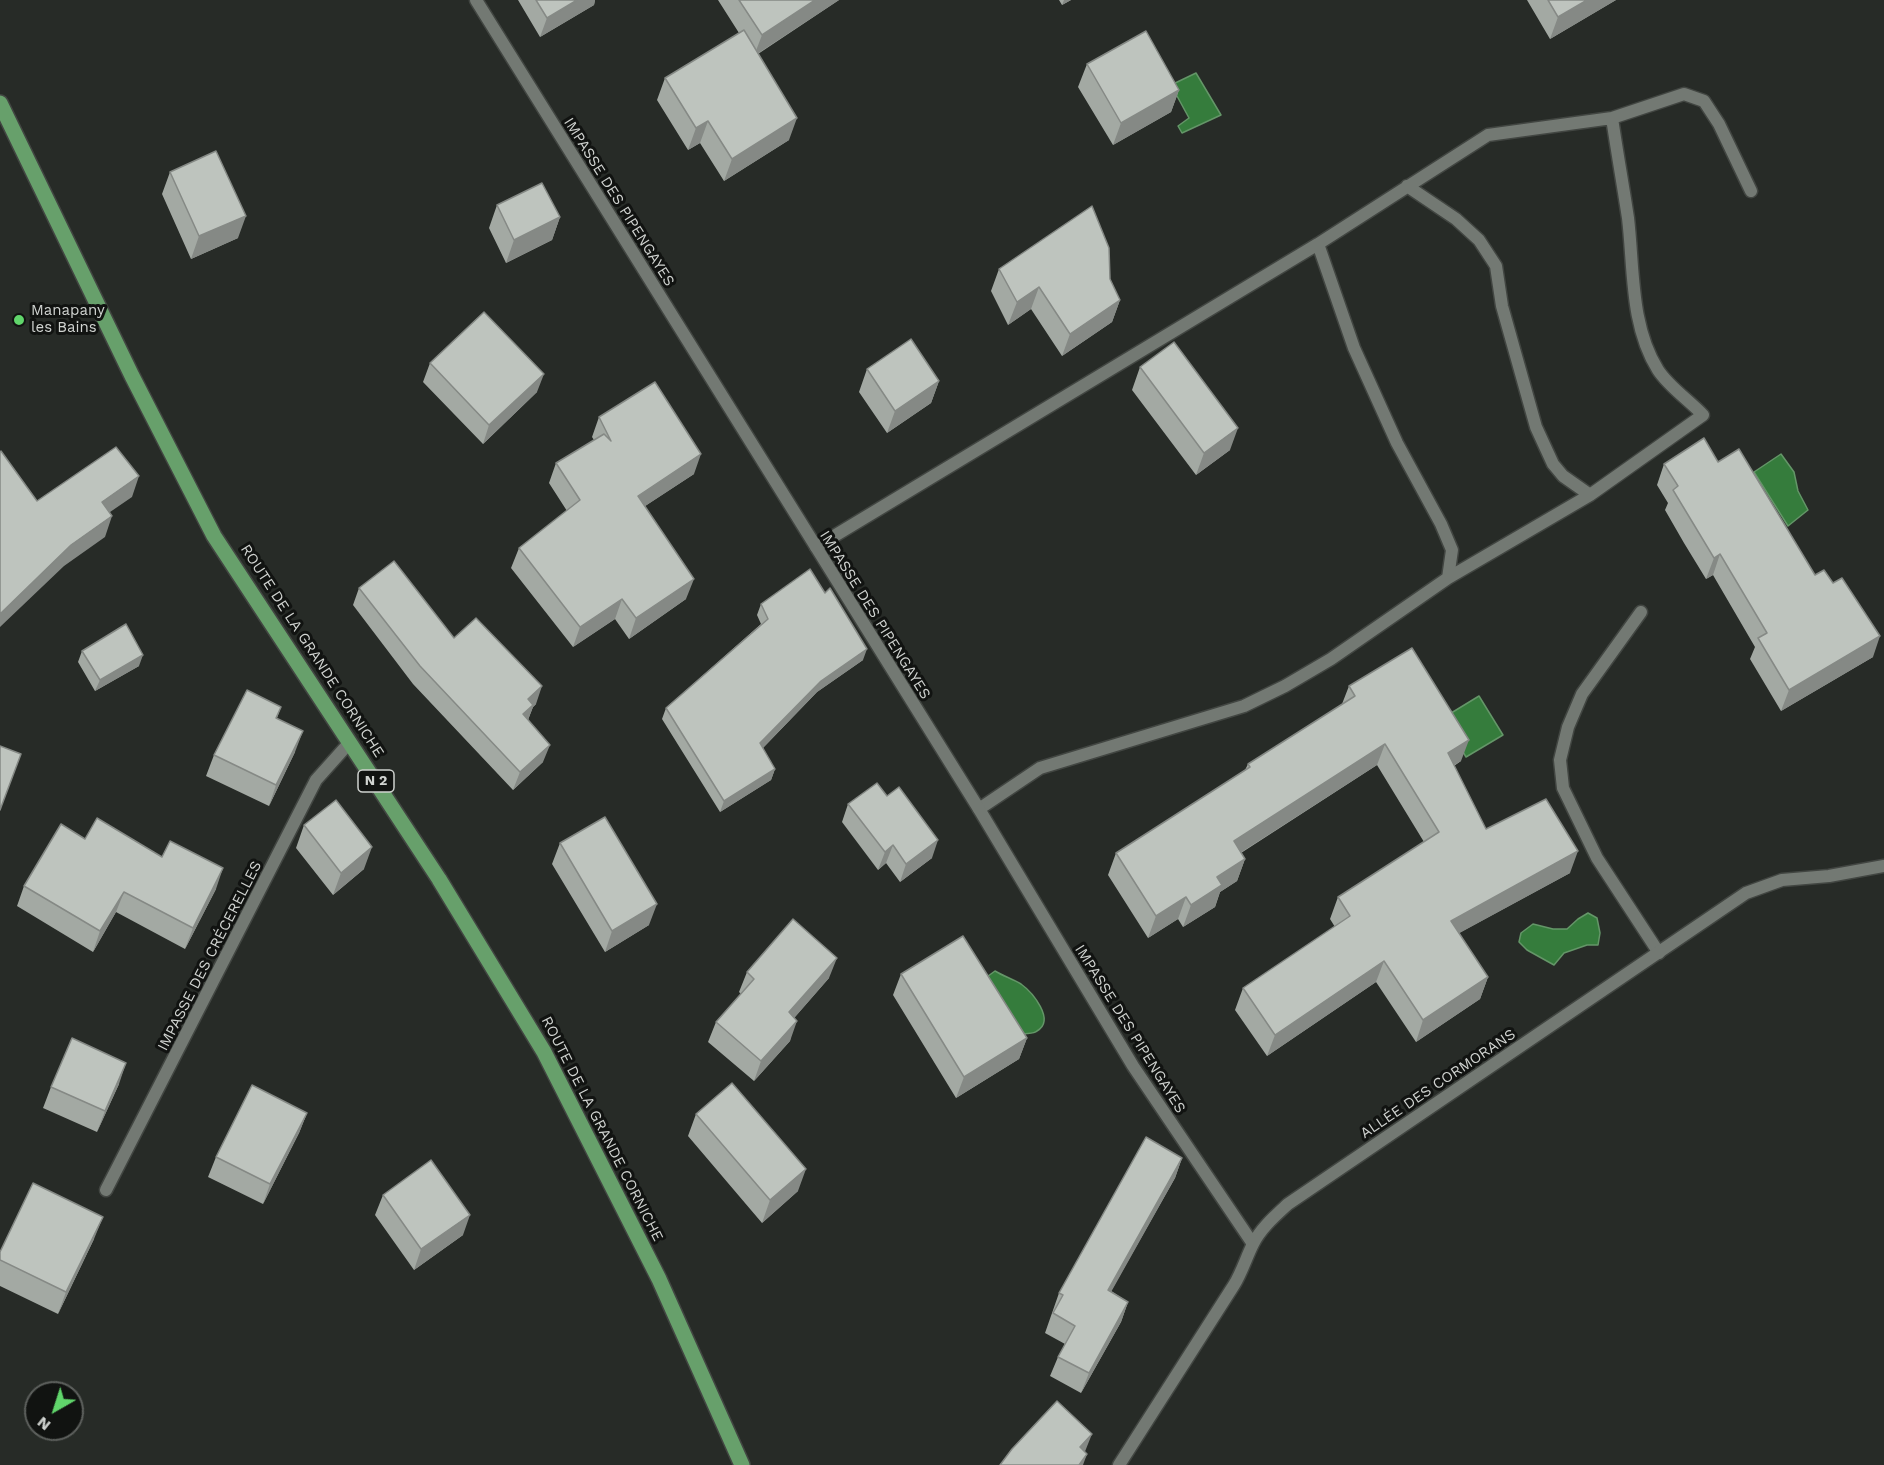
<!DOCTYPE html>
<html>
<head>
<meta charset="utf-8">
<style>
  body { margin:0 }
  #map { position:relative; width:1884px; height:1465px; overflow:hidden; background:#272b27; font-family:"Work Sans",sans-serif }
  canvas { display:block }
  .north { position:absolute; left:24px; top:1381px; width:60px; height:60px; box-sizing:border-box; background:#111311; border:2px solid #5d605d; border-radius:50%; rotate:219deg; font-size:16px; font-weight:700; line-height:24px; text-align:center; color:#d0d3d0 }
  .north::after { content:''; display:block; margin:auto; width:21px; height:27px; background:#60d56b; clip-path:polygon(50% 0,100% 100%,50% 72%,0 100%) }
</style>
</head>
<body>
<div id="map">
<canvas width="1884" height="1465"></canvas>
<div class="north">N</div>
</div>
<script>
const context = document.querySelector('canvas').getContext('2d');
context.lineJoin = 'round';
function fill(path, color) { context.fillStyle = color; context.fill(path, 'evenodd'); }
function stroke(path, color, width, dash) { context.strokeStyle = color; context.lineWidth = width; context.lineCap = dash ? 'butt' : 'round'; context.setLineDash(dash || []); context.stroke(path); }
function drawText(font, color, halo, rows, align = 'center') {
  context.font = font + ' "Work Sans",sans-serif'; context.lineWidth = 6; context.setLineDash([]); context.textBaseline = 'middle'; context.strokeStyle = halo; context.fillStyle = color; for (const [text, x, y, turn = 0] of rows) {
    context.save(); context.translate(x, y); context.rotate((+turn || 0) * Math.PI / 180); context.textAlign = isNaN(turn) ? turn : align; if (halo) context.strokeText(text, 0, 0); context.fillText(text, 0, 0); context.restore();
  }
}
const water = new Path2D(`
  M 1196,73 L 1221,115 L 1182,133 L 1178,126 L 1189,118 L 1171,85 Z
  M 1781,454 L 1794,472 L 1798,491 L 1808,510 L 1788,526 L 1754,472 Z
  M 1479,696 L 1503,735 L 1466,757 L 1443,718 Z
  M 1588,913 L 1597,918 L 1600,933 L 1598,945 L 1587,945 L 1564,953 L 1554,965 L 1527,950 L 1519,942 L 1521,933 L 1533,924 L 1553,929 L 1567,929 L 1578,919 Z
  M 995,971 C 1003,976 1013,979 1021,984 C 1032,992 1056,1020 1037,1031 C 1034,1034 1027,1033 1023,1034 L 984,979 Z`);
fill(water, '#357c3c');
stroke(water, '#649668', 1.5);
const service = new Path2D(`
  M 1407,186 L 1456,219 L 1479,240 L 1496,266 L 1502,306 L 1536,427 L 1553,464 L 1563,476 L 1590,495
  M 1318,244 L 1354,348 L 1397,443 L 1441,524 L 1452,550 L 1448,578
  M 816,547 L 1318,244 L 1488,135 L 1612,118 L 1684,94 L 1704,101 L 1719,124 L 1751,191
  M 1641,612 L 1582,694 L 1568,727 L 1560,760 L 1563,788 L 1597,858 L 1659,953
  M 979,809 L 1040,768 L 1244,706 L 1285,686 L 1331,659 L 1448,578 L 1590,495 L 1703,415 C 1689,400 1669,387 1658,370 C 1630,325 1634,269 1628,218 C 1623,185 1617,152 1612,118
  M 106,1190 L 316,780 L 350,742`);
const minor = new Path2D(`
  M 476,0 L 979,809 L 1133,1066 L 1253,1244
  M 1119,1465 L 1234,1285 C 1242,1272 1246,1258 1253,1244 C 1261,1228 1275,1216 1288,1204 L 1746,893 L 1782,880 L 1829,876 L 1884,866`);
const primary = new Path2D(`
  M 0,103 L 132,376 L 214,536 L 439,879 L 544,1052 L 659,1279 L 742,1465`);
stroke(service, '#424642', 15);
stroke(minor, '#424642', 15);
stroke(primary, '#424642', 18);
stroke(service, '#737973', 12);
stroke(minor, '#737973', 12);
stroke(primary, '#67a06b', 15);
fill(new Path2D(`
  M 518,0 L 595,0 L 594,5 L 540,37 Z
  M 718,0 L 839,0 L 758,54 L 789,140 L 724,181 L 700,143 L 688,150 L 657,100 L 665,78 L 739,33 Z
  M 1059,0 L 1071,0 L 1062,5 Z
  M 1527,0 L 1616,0 L 1550,39 Z
  M 1087,64 L 1179,90 L 1171,112 L 1113,145 L 1078,87 Z
  M 170,172 L 238,238 L 191,259 L 162,194 Z
  M 497,205 L 560,217 L 552,240 L 506,263 L 489,228 Z
  M 999,269 L 1110,279 L 1120,300 L 1112,322 L 1062,356 L 1031,309 L 1008,325 L 991,291 Z
  M 430,363 L 537,392 L 483,444 L 423,382 Z
  M 1140,367 L 1230,450 L 1196,475 L 1132,390 Z
  M 867,369 L 939,381 L 931,403 L 887,433 L 859,392 Z
  M 599,417 L 694,474 L 645,506 L 686,599 L 629,639 L 615,619 L 573,647 L 511,568 L 519,548 L 567,511 L 549,483 L 556,463 L 594,440 L 592,437 Z
  M 1718,462 L 1815,575 L 1873,657 L 1781,711 L 1750,659 L 1755,647 L 1713,575 L 1706,579 L 1684,543 L 1665,510 L 1668,503 L 1657,485 L 1664,464 Z
  M 359,588 L 454,638 L 536,704 L 533,707 L 528,720 L 543,762 L 513,790 L 413,684 L 353,605 Z
  M 761,604 L 863,660 L 817,692 L 763,748 L 775,769 L 771,780 L 720,812 L 662,719 L 666,708 L 761,624 L 757,615 Z
  M 82,651 L 139,666 L 95,691 L 78,662 Z
  M 1349,686 L 1461,761 L 1454,766 L 1486,829 L 1570,873 L 1459,933 L 1488,977 L 1480,999 L 1416,1042 L 1376,982 L 1267,1056 L 1235,1010 L 1243,988 L 1335,927 L 1330,919 L 1338,897 L 1424,842 L 1377,765 L 1241,853 L 1245,859 L 1237,881 L 1220,892 L 1215,907 L 1183,927 L 1178,919 L 1148,938 L 1108,875 L 1116,853 L 1245,770 L 1248,764 L 1342,704 Z
  M 281,707 L 277,718 L 295,752 L 269,806 L 206,776 L 214,755 Z
  M 848,804 L 932,858 L 900,882 L 886,863 L 878,870 L 842,822 Z
  M 304,825 L 364,869 L 333,895 L 296,848 Z
  M 85,839 L 162,857 L 216,889 L 185,949 L 116,912 L 93,952 L 17,906 L 24,886 Z
  M 560,843 L 649,925 L 605,952 L 552,864 Z
  M 747,972 L 829,978 L 794,1018 L 790,1041 L 754,1081 L 708,1042 L 716,1022 L 741,994 L 739,992 Z
  M 901,974 L 1027,1038 L 1019,1059 L 956,1098 L 893,995 Z
  M 119,1084 L 97,1132 L 43,1108 L 51,1087 Z
  M 307,1113 L 299,1133 L 263,1204 L 208,1177 L 216,1157 Z
  M 696,1114 L 798,1191 L 762,1223 L 688,1136 Z
  M 1182,1158 L 1175,1178 L 1111,1291 L 1128,1302 L 1121,1322 L 1081,1393 L 1050,1376 L 1058,1357 L 1065,1344 L 1045,1333 L 1059,1293 Z
  M 383,1195 L 463,1235 L 414,1270 L 375,1215 Z
  M 94,1239 L 58,1314 L 0,1286 L 0,1252 Z`), '#a3a9a3');
fill(new Path2D(`
  M 577,0 L 595,0 L 594,5 L 540,37 L 547,18 Z
  M 815,0 L 839,0 L 754,56 L 762,35 Z
  M 1064,0 L 1071,0 L 1062,5 Z
  M 1587,0 L 1616,0 L 1550,39 L 1558,17 Z
  M 1179,90 L 1171,112 L 1113,145 L 1121,123 Z
  M 797,118 L 789,140 L 724,181 L 732,159 Z
  M 708,121 L 700,143 L 688,150 L 696,128 Z
  M 246,216 L 238,238 L 191,259 L 199,236 Z
  M 560,217 L 552,240 L 506,263 L 514,240 Z
  M 1039,287 L 1031,309 L 1008,325 L 1017,302 Z
  M 1120,300 L 1112,322 L 1062,356 L 1070,334 Z
  M 544,374 L 537,392 L 483,444 L 489,425 Z
  M 939,381 L 931,403 L 887,433 L 895,411 Z
  M 1238,428 L 1230,450 L 1196,475 L 1204,453 Z
  M 701,454 L 694,474 L 630,516 L 638,496 Z
  M 139,476 L 132,497 L 94,523 L 102,502 Z
  M 112,516 L 105,537 L 64,566 L 0,627 L 0,614 L 71,545 Z
  M 1720,554 L 1713,575 L 1706,579 L 1714,558 Z
  M 694,579 L 686,599 L 629,639 L 636,618 Z
  M 622,599 L 615,619 L 573,647 L 580,627 Z
  M 1880,636 L 1873,657 L 1781,711 L 1789,690 Z
  M 867,649 L 863,660 L 817,692 L 756,755 L 760,743 L 821,681 Z
  M 143,655 L 139,666 L 95,691 L 100,680 Z
  M 542,686 L 536,704 L 533,707 L 527,722 L 517,732 L 528,699 Z
  M 303,731 L 295,752 L 269,806 L 276,785 Z
  M 1469,740 L 1461,761 L 1440,774 L 1448,753 Z
  M 1385,744 L 1377,765 L 1226,862 L 1234,841 Z
  M 550,745 L 543,762 L 513,790 L 520,772 Z
  M 775,769 L 771,780 L 720,812 L 724,801 Z
  M 938,840 L 932,858 L 900,882 L 906,864 Z
  M 893,845 L 886,863 L 878,870 L 885,852 Z
  M 372,847 L 364,869 L 333,895 L 341,873 Z
  M 1578,851 L 1570,873 L 1443,942 L 1451,921 Z
  M 1245,859 L 1237,881 L 1220,892 L 1215,907 L 1183,927 L 1191,905 L 1217,877 Z
  M 223,868 L 216,889 L 185,949 L 193,928 Z
  M 124,892 L 116,912 L 93,952 L 100,931 Z
  M 1186,897 L 1178,919 L 1148,938 L 1156,916 Z
  M 657,904 L 649,925 L 605,952 L 612,931 Z
  M 837,958 L 829,978 L 782,1032 L 789,1012 Z
  M 1384,961 L 1376,982 L 1267,1056 L 1275,1035 Z
  M 1488,977 L 1480,999 L 1416,1042 L 1423,1020 Z
  M 797,1021 L 790,1041 L 754,1081 L 761,1061 Z
  M 1027,1038 L 1019,1059 L 956,1098 L 964,1077 Z
  M 126,1063 L 119,1084 L 97,1132 L 105,1111 Z
  M 307,1113 L 299,1133 L 263,1204 L 270,1184 Z
  M 1182,1158 L 1175,1178 L 1101,1310 L 1108,1290 Z
  M 806,1169 L 798,1191 L 762,1223 L 770,1200 Z
  M 470,1215 L 463,1235 L 414,1270 L 421,1249 Z
  M 103,1217 L 94,1239 L 58,1314 L 66,1292 Z
  M 1128,1302 L 1121,1322 L 1081,1393 L 1089,1373 Z
  M 1092,1434 L 1084,1454 L 1080,1447 Z
  M 1087,1454 L 1083,1465 L 1079,1465 Z`), '#858985');
const building = new Path2D(`
  M 536,0 L 577,0 L 547,18 Z
  M 739,0 L 815,0 L 762,35 Z
  M 1548,0 L 1587,0 L 1558,17 Z
  M 744,30 L 797,118 L 732,159 L 708,121 L 696,128 L 665,78 Z
  M 1146,31 L 1179,90 L 1121,123 L 1087,64 Z
  M 216,151 L 246,216 L 199,236 L 170,172 Z
  M 542,183 L 560,217 L 514,240 L 497,205 Z
  M 1092,206 L 1109,248 L 1110,279 L 1120,300 L 1070,334 L 1039,287 L 1017,302 L 999,269 Z
  M 484,312 L 544,374 L 489,425 L 430,363 Z
  M 911,339 L 939,381 L 895,411 L 867,369 Z
  M 1174,342 L 1238,428 L 1204,453 L 1140,367 Z
  M 655,382 L 701,454 L 638,496 L 694,579 L 636,618 L 622,599 L 580,627 L 519,548 L 580,500 L 556,463 L 604,434 L 611,441 L 599,417 Z
  M 1704,438 L 1718,462 L 1739,449 L 1815,575 L 1824,570 L 1833,583 L 1842,578 L 1880,636 L 1789,690 L 1758,638 L 1767,633 L 1720,554 L 1714,558 L 1673,490 L 1678,486 L 1664,464 Z
  M 116,447 L 139,476 L 102,502 L 112,516 L 71,545 L 0,614 L 0,452 L 1,451 L 37,501 Z
  M 394,561 L 454,638 L 476,618 L 542,686 L 528,699 L 533,705 L 523,714 L 550,745 L 520,772 L 420,666 L 359,588 Z
  M 810,569 L 825,593 L 830,588 L 867,649 L 821,681 L 760,743 L 775,769 L 724,801 L 666,708 L 768,619 L 761,604 Z
  M 126,624 L 143,655 L 100,680 L 82,651 Z
  M 1412,648 L 1469,740 L 1448,753 L 1486,829 L 1546,799 L 1578,851 L 1451,921 L 1488,977 L 1423,1020 L 1384,961 L 1275,1035 L 1243,988 L 1350,916 L 1338,897 L 1439,832 L 1385,744 L 1234,841 L 1245,859 L 1217,877 L 1222,885 L 1191,905 L 1186,897 L 1156,916 L 1116,853 L 1250,767 L 1248,764 L 1355,696 L 1349,686 Z
  M 247,690 L 281,707 L 276,718 L 303,731 L 276,785 L 214,755 Z
  M 0,746 L 21,754 L 0,810 Z
  M 877,783 L 887,796 L 899,787 L 938,840 L 906,864 L 893,845 L 885,852 L 848,804 Z
  M 336,800 L 372,847 L 341,873 L 304,825 Z
  M 605,817 L 657,904 L 612,931 L 560,843 Z
  M 97,818 L 162,857 L 170,841 L 223,868 L 193,928 L 124,892 L 100,931 L 24,886 L 61,824 L 85,839 Z
  M 793,919 L 837,958 L 789,1012 L 797,1021 L 761,1061 L 716,1022 L 754,979 L 747,972 Z
  M 963,936 L 1027,1038 L 964,1077 L 901,974 Z
  M 72,1038 L 126,1063 L 105,1111 L 51,1087 Z
  M 732,1083 L 806,1169 L 770,1200 L 696,1114 Z
  M 252,1085 L 307,1113 L 270,1184 L 216,1157 Z
  M 1146,1137 L 1182,1158 L 1108,1290 L 1128,1302 L 1089,1373 L 1058,1357 L 1075,1326 L 1053,1313 L 1063,1295 L 1059,1293 Z
  M 431,1160 L 470,1215 L 421,1249 L 383,1195 Z
  M 33,1183 L 103,1217 L 66,1292 L 0,1260 L 0,1252 Z
  M 1057,1401 L 1092,1434 L 1080,1447 L 1087,1454 L 1079,1465 L 1000,1465 L 1012,1449 Z`);
fill(building, '#bec4be');
stroke(building, '#858985', 1.5);
for (const [x, y, r, color] of [
  [19,320,6,"#60d56b"]
]) { const dot = new Path2D(); dot.arc(x, y, r, 0, 2 * Math.PI); context.fillStyle = color; context.fill(dot); stroke(dot, '#111311', 2); }
for (const [x, y, w] of [
  [376,781,36]
]) { const box = new Path2D(); box.roundRect(x - w / 2, y - 11, w, 22, 4.5); context.fillStyle = '#111311'; context.fill(box); stroke(box, '#d0d3d0', 1.5); }
drawText('bold 14px', '#d0d3d0', null, [
  ["N 2",376,781]
]);
drawText('15px', '#d0d3d0', '#111311', [
  ["IMPASSE DES PIPENGAYES",619,202,58],
  ["IMPASSE DES PIPENGAYES",875,615,58],
  ["ROUTE DE LA GRANDE CORNICHE",312,651,57],
  ["IMPASSE DES CRÉCERELLES",210,956,-63],
  ["IMPASSE DES PIPENGAYES",1130,1029,58],
  ["ALLÉE DES CORMORANS",1438,1084,-34],
  ["ROUTE DE LA GRANDE CORNICHE",602,1129,63]
]);
drawText('15px', '#d0d3d0', '#111311', [
  ["Manapany",31,311],
  ["les Bains",31,328]
], 'left');
</script>
</body>
</html>
